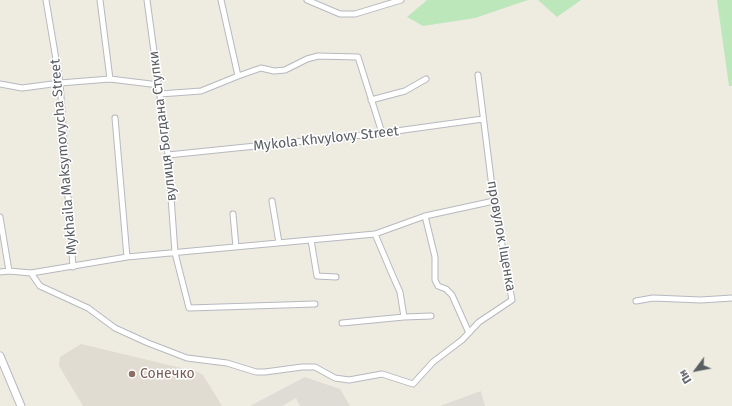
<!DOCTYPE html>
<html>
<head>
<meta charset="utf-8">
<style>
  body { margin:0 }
  #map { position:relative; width:732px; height:406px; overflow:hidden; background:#eeebe1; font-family:"Fira Sans",sans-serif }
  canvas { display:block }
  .north { position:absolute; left:676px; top:350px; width:40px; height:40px; -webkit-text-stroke:3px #fff; paint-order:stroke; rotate:238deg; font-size:11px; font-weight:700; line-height:16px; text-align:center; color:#595e63 }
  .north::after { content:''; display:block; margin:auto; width:14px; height:18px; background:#595e63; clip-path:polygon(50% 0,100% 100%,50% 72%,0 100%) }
</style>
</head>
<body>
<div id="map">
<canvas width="732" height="406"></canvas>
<div class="north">Пн</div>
</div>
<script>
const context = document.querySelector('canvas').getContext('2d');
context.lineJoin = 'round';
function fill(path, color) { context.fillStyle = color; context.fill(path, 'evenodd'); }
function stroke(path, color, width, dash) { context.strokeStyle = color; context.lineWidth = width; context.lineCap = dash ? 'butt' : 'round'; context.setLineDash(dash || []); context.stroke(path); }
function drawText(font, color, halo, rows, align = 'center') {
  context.font = font + ' "Fira Sans",sans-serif'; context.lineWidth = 3; context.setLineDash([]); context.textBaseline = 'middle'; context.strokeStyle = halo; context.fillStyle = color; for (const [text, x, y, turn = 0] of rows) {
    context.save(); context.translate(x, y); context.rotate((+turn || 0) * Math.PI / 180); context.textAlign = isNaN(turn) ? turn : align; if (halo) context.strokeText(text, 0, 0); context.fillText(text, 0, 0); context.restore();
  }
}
fill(new Path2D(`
  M 305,377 L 340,389 L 350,406 L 300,406 L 296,398 L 282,406 L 250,406 Z
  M 481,391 L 485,406 L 440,406 Z`), '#dedcd5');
fill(new Path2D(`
  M 81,344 L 198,372 L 203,375 L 222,406 L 83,406 L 59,366 L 60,357 Z`), '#e0dcd2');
fill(new Path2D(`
  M 427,0 L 528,0 L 475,18 L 423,26 L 407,17 Z
  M 538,0 L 581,0 L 557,17 Z
  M 717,0 L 732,0 L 732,86 L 729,86 Z`), '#bce7bb');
const minor = new Path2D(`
  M 46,0 L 60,83 L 73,267
  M 100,0 L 110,79
  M 147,0 L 168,155 L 175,253 L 189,308 L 315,304
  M 221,0 L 238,76
  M 307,0 L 340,14 L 355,14 L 401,0
  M 0,84 L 22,88 L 60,83 L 110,79 L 159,85
  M 160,94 L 201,91 L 238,76 L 261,68 L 274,71 L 285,70 L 307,59 L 318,56 L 358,57 L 382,133
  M 371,100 L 405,91 L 426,79
  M 115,118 L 127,257
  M 168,155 L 382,133 L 483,119
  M 272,201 L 279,243
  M 233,214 L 236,247
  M 425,216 L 435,257 L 435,280 L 438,286 L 446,289 L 452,295 L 469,333
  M 0,217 L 9,271
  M 375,234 L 392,274 L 400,292 L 404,317
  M 311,240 L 317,276 L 336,277
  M 0,272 L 9,271 L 31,273 L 127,257 L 375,234 L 425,216 L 494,201
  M 31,273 L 40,286 L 88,308 L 115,328 L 148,343 L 187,358 L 227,363 L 256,372 L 265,372 L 302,367 L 315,367 L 335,378 L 349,380 L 382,374 L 413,384 L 433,362 L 462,340 L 479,322 L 512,300 L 493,195 L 478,75
  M 636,301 L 653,298 L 701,300 L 732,298
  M 342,323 L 404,317 L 431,316`);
const secondary = new Path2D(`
  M 0,356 L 21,406`);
stroke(minor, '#b6b9bf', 7);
stroke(secondary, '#b5b9bf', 9);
stroke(minor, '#fff', 5);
stroke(secondary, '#fff', 7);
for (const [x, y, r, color] of [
  [132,374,4,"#8d6e63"]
]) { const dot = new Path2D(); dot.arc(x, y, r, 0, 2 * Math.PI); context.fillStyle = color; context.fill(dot); stroke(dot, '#fff', 1.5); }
drawText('14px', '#595e63', '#fff', [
  ["вулиця Богдана Ступки",163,126,-97],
  ["Mykola Khvylovy Street",326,139,-6],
  ["Mykhaila Maksymovycha Street",64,157,-95],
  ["провулок Іщенка",501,236,80]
]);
drawText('14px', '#785e54', '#fff', [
  ["Сонечко",140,374]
], 'left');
</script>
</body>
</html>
